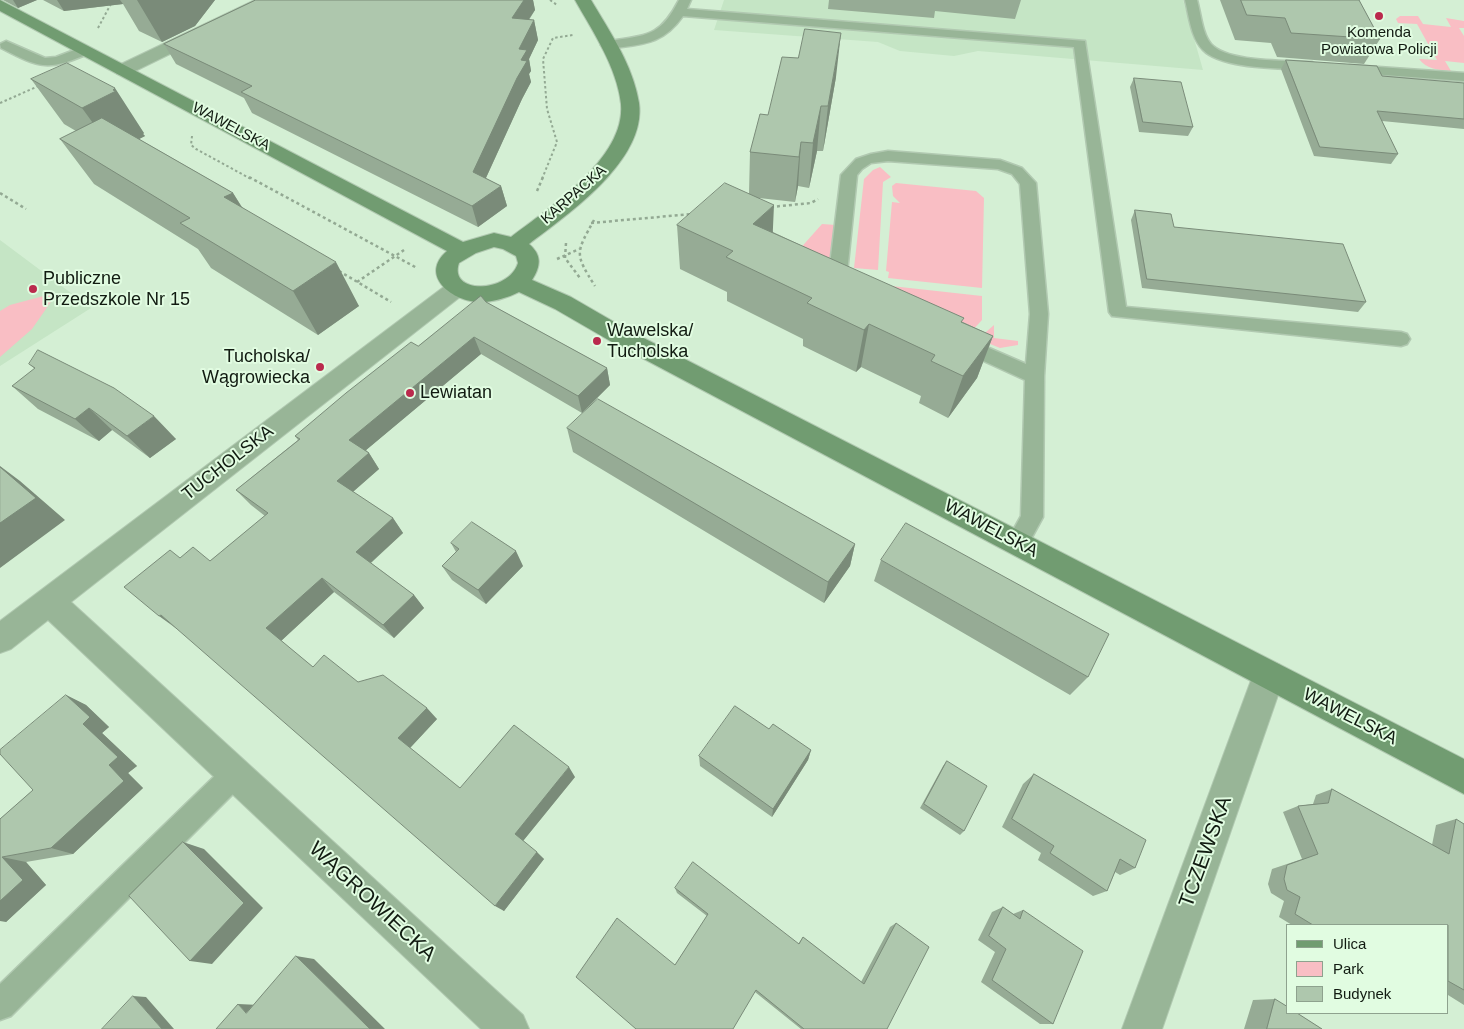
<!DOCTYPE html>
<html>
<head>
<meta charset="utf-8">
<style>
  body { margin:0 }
  #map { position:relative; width:1464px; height:1029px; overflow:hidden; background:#d4efd4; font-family:Arial,sans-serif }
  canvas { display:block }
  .legend { position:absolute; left:1286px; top:924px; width:162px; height:90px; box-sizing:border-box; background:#e1fce1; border:1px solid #8ea28e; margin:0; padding:6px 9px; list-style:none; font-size:15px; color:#111b11 }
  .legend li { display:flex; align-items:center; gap:10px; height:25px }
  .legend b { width:25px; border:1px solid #8ea28e }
</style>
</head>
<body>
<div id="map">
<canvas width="1464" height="1029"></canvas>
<ul class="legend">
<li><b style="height:6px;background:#719c71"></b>Ulica</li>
<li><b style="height:14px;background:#f9bec4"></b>Park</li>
<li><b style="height:14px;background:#aec7ad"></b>Budynek</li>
</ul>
</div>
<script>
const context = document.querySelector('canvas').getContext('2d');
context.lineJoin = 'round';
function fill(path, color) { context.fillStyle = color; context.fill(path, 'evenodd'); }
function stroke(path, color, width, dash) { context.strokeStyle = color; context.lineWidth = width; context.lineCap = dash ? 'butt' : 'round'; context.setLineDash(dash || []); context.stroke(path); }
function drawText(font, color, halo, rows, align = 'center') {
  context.font = font + ' Arial,sans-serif'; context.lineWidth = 4; context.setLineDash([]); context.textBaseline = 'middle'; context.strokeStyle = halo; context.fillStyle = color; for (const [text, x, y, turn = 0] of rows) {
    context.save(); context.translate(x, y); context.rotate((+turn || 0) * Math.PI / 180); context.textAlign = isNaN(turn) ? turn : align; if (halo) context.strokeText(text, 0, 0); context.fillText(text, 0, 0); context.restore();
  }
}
fill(new Path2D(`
  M 724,0 L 1183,0 L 1203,70 L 978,51 L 954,56 L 900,51 L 878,42 L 714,30 Z
  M 0,240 L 91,308 L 0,366 Z`), '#c5e5c5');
fill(new Path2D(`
  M 1400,16 L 1418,16 L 1423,24 L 1451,27 L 1446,18 L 1464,21 L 1464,28 L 1459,28 L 1464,36 L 1464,63 L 1445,61 L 1451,71 C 1439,70 1426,69 1419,59 L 1437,60 L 1417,24 L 1398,23 L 1396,19 Z
  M 880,167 L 891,177 L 883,182 L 878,270 L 854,268 L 864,179 L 873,170 Z
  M 896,183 L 976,191 L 984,198 L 982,288 L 888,278 L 889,272 L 886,271 L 892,202 L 900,203 L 893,196 L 892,186 Z
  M 822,224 L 836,225 L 828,280 L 789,261 Z
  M 855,282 L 982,296 L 982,320 L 969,334 Z
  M 51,294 L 55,296 L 32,329 L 0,357 L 0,311 L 10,305 Z
  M 994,325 L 994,338 L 1018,341 L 1018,345 L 1000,348 L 978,339 Z`), '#f9bec4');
const lane = new Path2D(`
  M 679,0 L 691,0 L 687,9 L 1085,41 L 1126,307 L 1401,332 L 1407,334 L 1410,339 L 1407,344 L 1401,346 L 1112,316 L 1109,312 L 1074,47 L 683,16 C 662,46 641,44 608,49 L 601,45 C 605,41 610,41 616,40 C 651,35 662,33 679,0 Z
  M 1185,0 L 1197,0 C 1201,14 1202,33 1211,44 C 1228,63 1288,60 1312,62 L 1319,66 L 1312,70 C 1285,68 1222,70 1203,50 C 1191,38 1189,16 1185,0 Z
  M 6,41 L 45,58 L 56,57 L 85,46 L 92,50 L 90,53 C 48,71 41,69 1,48 L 0,44 Z
  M 1350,65 L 1464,73 L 1464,81 L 1345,72 L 1343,69 L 1345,66 Z
  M 888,151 L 1000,160 L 1022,168 L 1036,183 L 1048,314 L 1044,376 L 1043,517 L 1025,550 L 1017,552 L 1009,550 L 1006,543 L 1021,516 L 1025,380 L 953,347 L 950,342 L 953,337 L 959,335 L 1026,364 L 1030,314 L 1020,184 L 1012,174 L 998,169 L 888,161 L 871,163 L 862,169 L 857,175 L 847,273 L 856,287 L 853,291 L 847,293 L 841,291 L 829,273 L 841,175 L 856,159 L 871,154 Z
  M 235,761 L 244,765 L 248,774 L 244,783 L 11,1016 L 0,1020 L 0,984 L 226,765 Z`);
const street = new Path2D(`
  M 255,0 L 276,0 L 274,3 L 129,74 L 123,75 L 117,74 L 114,70 L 117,66 Z
  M 457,280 L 465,283 L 468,288 L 465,293 L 71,602 L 523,1015 L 529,1029 L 481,1029 L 48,620 L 11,649 L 0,653 L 0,621 L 449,283 Z
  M 1269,660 L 1280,665 L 1285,675 L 1162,1029 L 1122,1029 L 1253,675 L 1258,665 Z`);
const secondary = new Path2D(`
  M 0,0 L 463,242 L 494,233 L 511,237 C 549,208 626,158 621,104 C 617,67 593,32 575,0 L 591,0 C 610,32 633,65 639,103 C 647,160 568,214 529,244 C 542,255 541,266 532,280 L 571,297 L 628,330 L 1464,759 L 1464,794 L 612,342 L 555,309 L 519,292 C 507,298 491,303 477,302 C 451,300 419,275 447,251 L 0,11 ZM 494,247 L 503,249 L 516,256 L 518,263 C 509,293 448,295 459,263 L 476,253 Z`);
stroke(lane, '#b1c9b1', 3);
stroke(street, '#b1c9b1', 2);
stroke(secondary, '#b1c9b1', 2);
stroke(new Path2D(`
  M 550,0 L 557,5
  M 98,28 L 113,0
  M 0,103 L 41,85
  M 192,136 L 191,145 L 196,149 L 251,179
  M 542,179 L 557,142 L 547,109 L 543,59 L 553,38 L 573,35`), '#93a993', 2, [2.5, 2.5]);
stroke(new Path2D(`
  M 249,177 L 417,268
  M 537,191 L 543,177
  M 0,193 L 26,209
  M 771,207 L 811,203 L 818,199
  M 594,220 C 576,253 574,253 595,286
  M 591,223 L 692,214
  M 566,243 L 565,258 L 580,278
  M 557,259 L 579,249
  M 339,271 L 391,302
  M 357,282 L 404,250`), '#93a993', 2.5, [3, 3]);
fill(lane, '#98b597');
fill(street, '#98b597');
fill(secondary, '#719c71');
fill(new Path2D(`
  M 3,0 L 37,0 L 18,8 Z
  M 43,0 L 215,0 L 195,26 L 162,42 L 139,31 L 123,4 L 64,11 Z
  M 256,0 L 533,0 L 535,10 L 529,20 L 534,20 L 538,40 L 529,59 L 531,71 L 529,74 L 531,82 L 522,99 L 486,178 L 501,186 L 507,206 L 478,227 L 252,113 L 244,98 L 176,64 L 164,44 Z
  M 829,0 L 1021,0 L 1015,19 L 935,11 L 934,18 L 828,9 Z
  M 1220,0 L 1359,0 L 1380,39 L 1364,64 L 1277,57 L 1271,43 L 1235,40 Z
  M 1286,60 L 1382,76 L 1464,83 L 1464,129 L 1382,121 L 1398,154 L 1391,164 L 1314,156 L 1281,69 Z
  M 836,77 L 823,151 L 817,151 L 809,188 L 798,186 L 795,202 L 759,198 L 773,232 L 963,322 L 993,336 L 977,378 L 948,418 L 919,403 L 921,396 L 861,367 L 856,372 L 803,346 L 803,339 L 727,301 L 727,292 L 680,269 L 677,225 L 749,194 L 750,152 L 768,115 Z
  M 1134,78 L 1193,127 L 1188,136 L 1139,132 L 1130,87 Z
  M 31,79 L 144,133 L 143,134 L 145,136 L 139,139 L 233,193 L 242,207 L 359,306 L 318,335 L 211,268 L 198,249 L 94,184 L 60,139 L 76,131 L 64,124 Z
  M 1135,210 L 1174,227 L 1366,302 L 1358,312 L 1142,288 L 1131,220 Z
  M 486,302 L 607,368 L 610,385 L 582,413 L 481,354 L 366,450 L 369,453 L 379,469 L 353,492 L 393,518 L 403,533 L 371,563 L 414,595 L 424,608 L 394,638 L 334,592 L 281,641 L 313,667 L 358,682 L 437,719 L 410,748 L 460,788 L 575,777 L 523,841 L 544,859 L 504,911 L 180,558 L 210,561 L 265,516 L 251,505 L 236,490 L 298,440 L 295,436 L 418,346 Z
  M 29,364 L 176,439 L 150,458 L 112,430 L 99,441 L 38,409 L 12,386 L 35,369 Z
  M 567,428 L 855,544 L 850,566 L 824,603 L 573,452 Z
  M 451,543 L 523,566 L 486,604 L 452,580 L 442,566 L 456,552 Z
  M 881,560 L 1088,677 L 1070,695 L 874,581 Z
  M 66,695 L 86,705 L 109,727 L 102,733 L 137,766 L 128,773 L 143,788 L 73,854 L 26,862 L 46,885 L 6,922 L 0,819 L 33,790 Z
  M 769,729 L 811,750 L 808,760 L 772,817 L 700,766 L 699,756 Z
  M 947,761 L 964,831 L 960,835 L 920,808 L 943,766 Z
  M 1034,774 L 1135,868 L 1120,875 L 1115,872 L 1107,891 L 1093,896 L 1038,860 L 1041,853 L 1002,827 L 1023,784 Z
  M 1332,789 L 1432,845 L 1436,825 L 1456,819 L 1464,824 L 1464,1005 L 1448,995 L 1448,925 L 1292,925 L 1279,917 L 1284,901 L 1271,893 L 1268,884 L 1272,869 L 1302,859 L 1283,812 L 1298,806 L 1313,804 L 1316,795 Z
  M 675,888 L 798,944 L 803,937 L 861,982 L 890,927 L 896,923 L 887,1029 L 801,1029 L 755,992 L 675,965 L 707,916 L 677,893 Z
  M 1003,907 L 1013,914 L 1023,910 L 1053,1024 L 1040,1024 L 981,982 L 995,952 L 978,940 L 992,912 Z
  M 1275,999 L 1322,1029 L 1244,1029 L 1253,1000 Z`), '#96ab95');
fill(new Path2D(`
  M 13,0 L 37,0 L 18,8 Z
  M 57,0 L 120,0 L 123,4 L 64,11 Z
  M 137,0 L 215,0 L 195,26 L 162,42 Z
  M 524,0 L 533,0 L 535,10 L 516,38 L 512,18 Z
  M 534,20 L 538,40 L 529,59 L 531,71 L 529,74 L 531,82 L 522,99 L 479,193 L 473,172 L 519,49 Z
  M 841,33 L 836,77 L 823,151 L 828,106 Z
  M 115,88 L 144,133 L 143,134 L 145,136 L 114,152 L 82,108 Z
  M 821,106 L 817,151 L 809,188 L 813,143 Z
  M 801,142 L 798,186 L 795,202 L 799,157 Z
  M 501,186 L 507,206 L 478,227 L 472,206 Z
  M 233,193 L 260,237 L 224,197 Z
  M 774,205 L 772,249 L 753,224 Z
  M 336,262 L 359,306 L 318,335 L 293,291 Z
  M 869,324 L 861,367 L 856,372 L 864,330 Z
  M 993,336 L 977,378 L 948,418 L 963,376 Z
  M 474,337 L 481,354 L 359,456 L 349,440 Z
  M 607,368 L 610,385 L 582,413 L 578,396 Z
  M 89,408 L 112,430 L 99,441 L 75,419 Z
  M 154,416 L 176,439 L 150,458 L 127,436 Z
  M 369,453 L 379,469 L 348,496 L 337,481 Z
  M 0,466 L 20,481 L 65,520 L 0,568 Z
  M 393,518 L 403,533 L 367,566 L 356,552 Z
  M 855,544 L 850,566 L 824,603 L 828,582 Z
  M 516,551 L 523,566 L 486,604 L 478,590 Z
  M 322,578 L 334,592 L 281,641 L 266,628 Z
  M 414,595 L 424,608 L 394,638 L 383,625 Z
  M 161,615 L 177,629 L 159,616 Z
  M 66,695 L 86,705 L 109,727 L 102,733 L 137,766 L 128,773 L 143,788 L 73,854 L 51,848 L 109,765 L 83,724 Z
  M 427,708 L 437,719 L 410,748 L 398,738 Z
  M 811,750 L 808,760 L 772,817 L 773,809 Z
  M 569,767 L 575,777 L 523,841 L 515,834 Z
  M 183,842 L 204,849 L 263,908 L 212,964 L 190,961 Z
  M 537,852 L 544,859 L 504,911 L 495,906 Z
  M 2,857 L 26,862 L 46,885 L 6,922 L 0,921 L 0,901 Z
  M 296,956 L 314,959 L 385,1029 L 370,1029 Z
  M 133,996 L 146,997 L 174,1029 L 162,1029 Z
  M 238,1004 L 259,1005 L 246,1013 Z`), '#7a8b79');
const building = new Path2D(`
  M 256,0 L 524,0 L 512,18 L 534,20 L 519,49 L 527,50 L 521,60 L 527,61 L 517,78 L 473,172 L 501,186 L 472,206 L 241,92 L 252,86 L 164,44 Z
  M 1241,0 L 1359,0 L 1380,39 L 1291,33 L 1285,18 L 1247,15 Z
  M 805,29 L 841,33 L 828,106 L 821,106 L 813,143 L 801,142 L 799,157 L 750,152 L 760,114 L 768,115 L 782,57 L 798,58 Z
  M 1286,60 L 1377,66 L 1382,76 L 1464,83 L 1464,119 L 1377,111 L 1398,154 L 1320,147 Z
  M 67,63 L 115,88 L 113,90 L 116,91 L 82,108 L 31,79 Z
  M 1134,78 L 1181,82 L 1193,127 L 1143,122 Z
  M 102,118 L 233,193 L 224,197 L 336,262 L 293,291 L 180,223 L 190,218 L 60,139 Z
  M 725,183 L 774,205 L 753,224 L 964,318 L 961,322 L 993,336 L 963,376 L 931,361 L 935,355 L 869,324 L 864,330 L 807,303 L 812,298 L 726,257 L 733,251 L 677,225 Z
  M 1135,210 L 1171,214 L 1174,227 L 1343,244 L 1366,302 L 1147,279 Z
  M 481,296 L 486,302 L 607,368 L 578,396 L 474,337 L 349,440 L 369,453 L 337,481 L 393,518 L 356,552 L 414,595 L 383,625 L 322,578 L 266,628 L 313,667 L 324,655 L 358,682 L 383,675 L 427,708 L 398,738 L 460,788 L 514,725 L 569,767 L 515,834 L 537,852 L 495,906 L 161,615 L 159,616 L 124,587 L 170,550 L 180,558 L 193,547 L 210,561 L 268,513 L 236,490 L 300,439 L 295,436 L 346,393 L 411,342 L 418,346 Z
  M 38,350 L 114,388 L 154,416 L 127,436 L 89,408 L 75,419 L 12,386 L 35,368 L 29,364 Z
  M 598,399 L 855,544 L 828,582 L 567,428 Z
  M 0,467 L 36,498 L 0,523 Z
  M 472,522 L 516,551 L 478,590 L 442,566 L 459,549 L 451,543 Z
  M 906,523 L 1109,634 L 1088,677 L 881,560 Z
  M 66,695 L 90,717 L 83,724 L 118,757 L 109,765 L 124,781 L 51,848 L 2,857 L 23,880 L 0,901 L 0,819 L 33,790 L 0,754 L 0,750 Z
  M 735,706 L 769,729 L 773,724 L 811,750 L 773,809 L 699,756 Z
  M 947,761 L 987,786 L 964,831 L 924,804 Z
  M 1034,774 L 1146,840 L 1135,868 L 1120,859 L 1107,891 L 1050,853 L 1054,846 L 1012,819 Z
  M 1332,789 L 1449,854 L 1456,819 L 1464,824 L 1464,990 L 1448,981 L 1448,925 L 1313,925 L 1295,914 L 1300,897 L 1287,890 L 1284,879 L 1287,865 L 1318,854 L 1298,806 L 1328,803 Z
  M 183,842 L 244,903 L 190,961 L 129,896 Z
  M 693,862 L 799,944 L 803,937 L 864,984 L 896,923 L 929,947 L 887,1029 L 804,1029 L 756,990 L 733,1029 L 636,1029 L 576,977 L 617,918 L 675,965 L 708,914 L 675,888 Z
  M 1003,907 L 1020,919 L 1023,910 L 1083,951 L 1053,1024 L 992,980 L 1006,949 L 989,936 Z
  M 296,956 L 370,1029 L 216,1029 L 238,1004 L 246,1013 Z
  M 133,996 L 162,1029 L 102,1029 Z
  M 1275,999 L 1288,1007 L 1288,1013 L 1297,1013 L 1322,1029 L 1267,1029 Z`);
fill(building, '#aec7ad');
stroke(building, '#7a8b79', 1);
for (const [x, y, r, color] of [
  [1379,16,5,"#ba2a4d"],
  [33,289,5,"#ba2a4d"],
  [597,341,5,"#ba2a4d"],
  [320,367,5,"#ba2a4d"],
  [410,393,5,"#ba2a4d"]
]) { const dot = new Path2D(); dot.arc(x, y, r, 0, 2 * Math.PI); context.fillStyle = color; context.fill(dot); stroke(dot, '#e1fce1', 2); }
drawText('15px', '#111b11', '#e1fce1', [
  ["Komenda",1379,33],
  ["Powiatowa Policji",1379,50]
]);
drawText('15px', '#111b11', '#e1fce1', [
  ["WAWELSKA",231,127,28],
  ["KARPACKA",574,195,-41]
]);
drawText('18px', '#111b11', '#e1fce1', [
  ["Publiczne",43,279],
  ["Przedszkole Nr 15",43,300],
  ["Wawelska/",607,331],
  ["Tucholska",607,352],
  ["Tucholska/",310,357,"right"],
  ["Wągrowiecka",310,378,"right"],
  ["Lewiatan",420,393]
], 'left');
drawText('18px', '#111b11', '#e1fce1', [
  ["TUCHOLSKA",228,463,-38],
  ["WAWELSKA",991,529,28],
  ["WAWELSKA",1350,717,27]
]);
drawText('21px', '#111b11', '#e1fce1', [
  ["TCZEWSKA",1206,852,-70],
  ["WĄGROWIECKA",372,902,43]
]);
</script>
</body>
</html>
